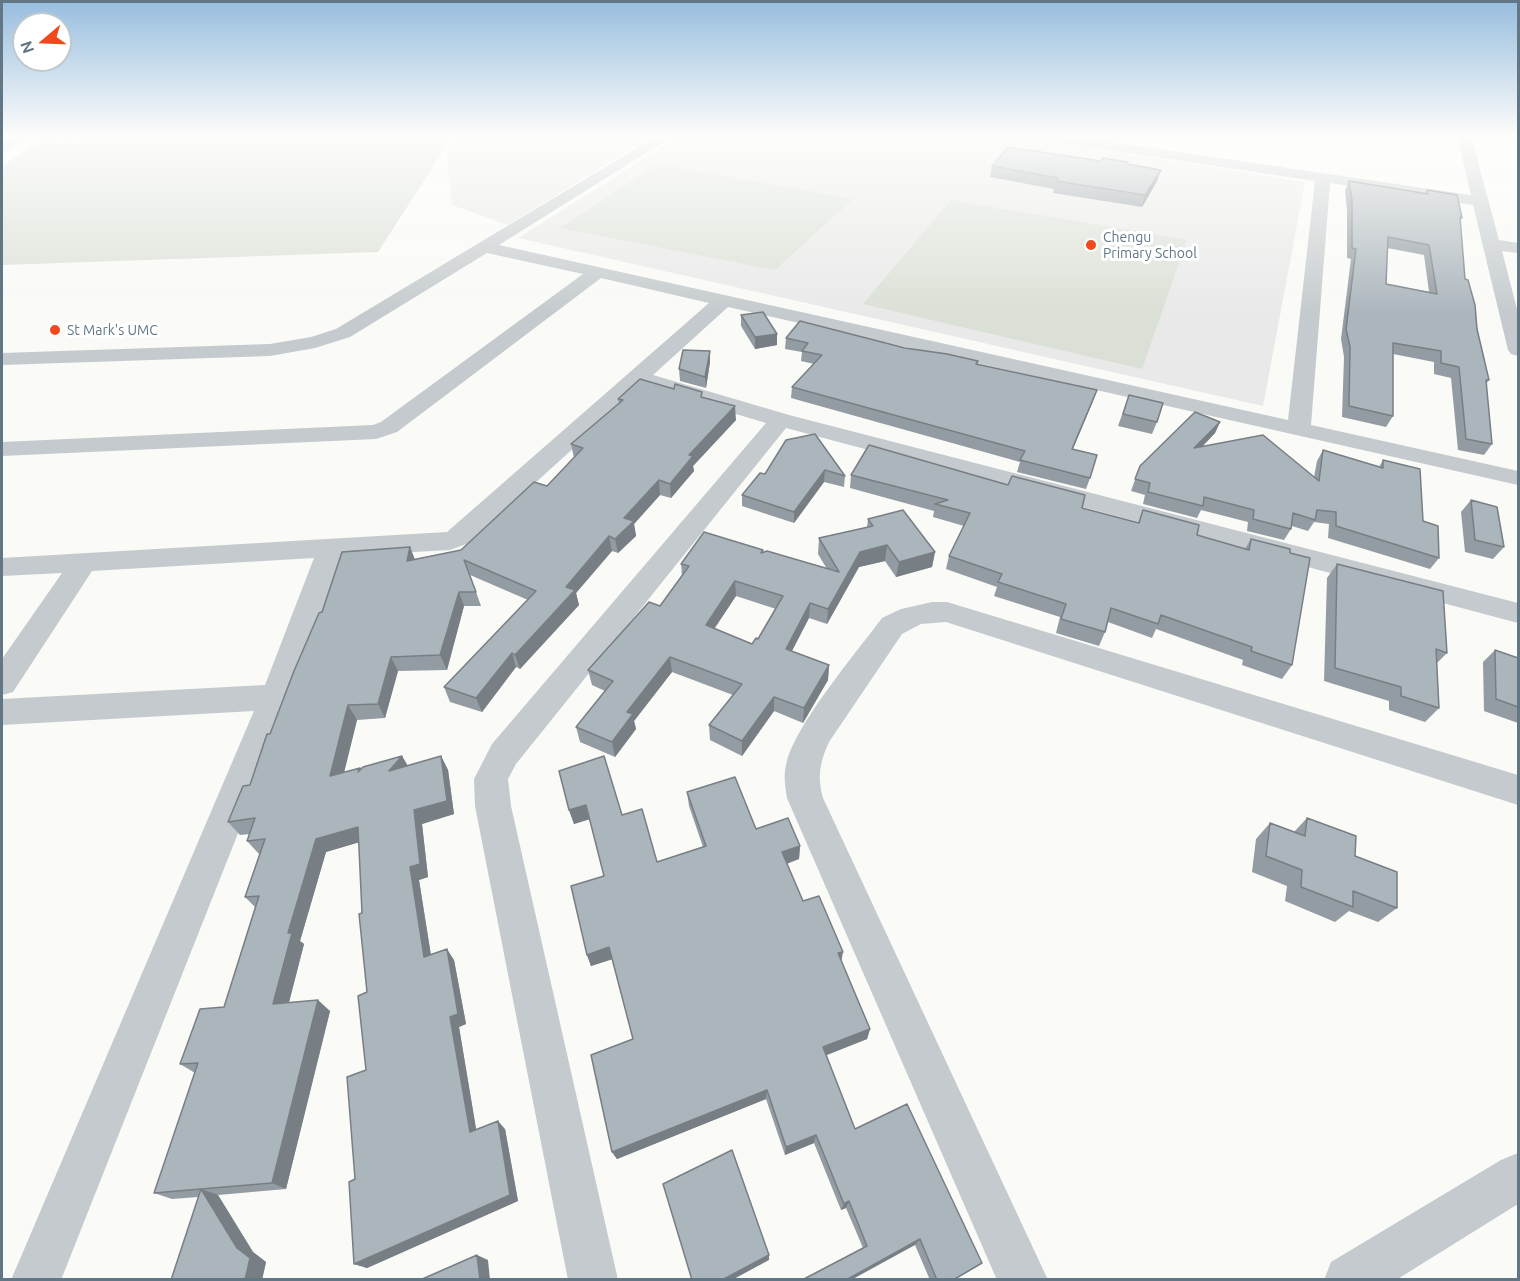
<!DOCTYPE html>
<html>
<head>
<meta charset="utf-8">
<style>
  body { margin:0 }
  #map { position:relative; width:1520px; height:1281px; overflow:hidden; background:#fafaf7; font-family:Ubuntu,sans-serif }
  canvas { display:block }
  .frame { position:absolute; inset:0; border:3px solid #627785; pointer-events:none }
  .north { position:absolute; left:12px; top:12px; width:60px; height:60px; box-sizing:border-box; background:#fff; border:2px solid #c0c9ce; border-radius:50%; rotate:251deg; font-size:16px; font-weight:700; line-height:24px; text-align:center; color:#627785 }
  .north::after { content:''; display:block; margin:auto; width:21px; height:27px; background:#f3481e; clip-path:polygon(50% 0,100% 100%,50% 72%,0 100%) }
</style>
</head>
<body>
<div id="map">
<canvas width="1520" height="1281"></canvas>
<div class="frame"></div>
<div class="north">N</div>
</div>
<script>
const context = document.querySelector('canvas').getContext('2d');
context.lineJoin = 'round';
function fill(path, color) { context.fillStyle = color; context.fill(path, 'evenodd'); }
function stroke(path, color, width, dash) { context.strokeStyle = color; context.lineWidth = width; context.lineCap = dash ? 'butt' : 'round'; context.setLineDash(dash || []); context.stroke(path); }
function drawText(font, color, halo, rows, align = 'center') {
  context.font = font + ' Ubuntu,sans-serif'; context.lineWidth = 6; context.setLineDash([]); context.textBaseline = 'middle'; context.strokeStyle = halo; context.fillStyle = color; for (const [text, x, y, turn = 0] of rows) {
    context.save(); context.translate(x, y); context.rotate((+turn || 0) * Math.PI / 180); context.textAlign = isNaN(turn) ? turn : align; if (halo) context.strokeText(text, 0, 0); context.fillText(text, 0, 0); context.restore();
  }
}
fill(new Path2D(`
  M 458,136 L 652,136 L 508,225 L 452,205 L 446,148 Z
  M 680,136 L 1017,136 L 1305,182 L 1263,406 L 518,238 Z`), '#e8e9e8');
fill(new Path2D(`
  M 57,136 L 225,136 L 219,141 L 54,138 Z
  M 38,142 L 449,142 L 378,252 L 2,265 L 2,166 Z
  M 657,164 L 853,199 L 775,270 L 560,228 Z
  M 951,200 L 1187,240 L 1142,369 L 863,304 Z`), '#dae0d6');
fill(new Path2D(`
  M 14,136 L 30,136 L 2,153 L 2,143 Z
  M 657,136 L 673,136 L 499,245 L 1288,420 L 1315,181 L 1043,140 L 1036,136 L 1070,136 L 1471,195 L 1457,136 L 1471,136 L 1499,240 L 1518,243 L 1518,253 L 1502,251 L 1518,313 L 1518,356 L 1511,354 L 1508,350 L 1473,205 L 1330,183 L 1311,425 L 1518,471 L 1518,485 L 728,307 L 653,375 L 789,415 L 1518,603 L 1518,623 L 786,428 L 516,764 L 508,779 L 511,806 L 618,1280 L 568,1280 L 475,806 L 474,779 L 492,744 L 766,423 L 642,386 L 469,543 L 450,550 L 342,556 L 292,697 L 61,1280 L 11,1280 L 254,711 L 2,725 L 2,699 L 265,685 L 314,558 L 92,571 L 13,692 L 2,695 L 2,659 L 62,573 L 2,576 L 2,558 L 447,532 L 709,303 L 601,278 L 397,432 L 376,439 L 2,456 L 2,442 L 373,425 L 381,422 L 583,274 L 487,253 L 350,337 L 315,348 L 270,356 L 2,365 L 2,353 L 270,344 L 311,337 L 336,329 Z
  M 932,602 L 947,602 L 1518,775 L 1518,805 L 946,622 L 921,624 L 902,634 L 829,742 C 820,762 817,776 823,798 L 1048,1280 L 997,1280 L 787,798 C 785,785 783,774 787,761 C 797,723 856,653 882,618 L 901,609 Z
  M 1518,1153 L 1518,1204 L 1396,1280 L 1324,1280 L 1331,1262 L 1501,1160 Z`), '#c4cacd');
fill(new Path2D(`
  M 1100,161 L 1128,162 L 1128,164 L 1157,181 L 1142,207 L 1053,193 L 1054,189 L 990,177 L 992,166 Z
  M 1349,181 L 1425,194 L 1427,190 L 1462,218 L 1460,221 L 1465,279 L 1489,380 L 1486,384 L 1492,444 L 1484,455 L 1458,450 L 1451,378 L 1434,374 L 1434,362 L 1393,354 L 1393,416 L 1386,427 L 1342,417 L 1344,357 L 1341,339 L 1351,259 L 1347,258 L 1347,210 L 1345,190 ZM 1387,248 L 1424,255 L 1429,292 L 1386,284 Z
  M 741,315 L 777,345 L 755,349 L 741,326 Z
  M 786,338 L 905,348 L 978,361 L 977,365 L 1093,401 L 1073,449 L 1090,478 L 1086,489 L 1017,472 L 1020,462 L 791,398 L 792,387 L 814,364 L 801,361 L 802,352 L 785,349 Z
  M 710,351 L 710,362 L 706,388 L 680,381 L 679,369 Z
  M 1129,395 L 1157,422 L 1152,434 L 1118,426 Z
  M 702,397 L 736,420 L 693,466 L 694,471 L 671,498 L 660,495 L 634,524 L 636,536 L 618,553 L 612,551 L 576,593 L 579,605 L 520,669 L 516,667 L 482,712 L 450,702 L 444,687 L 528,600 L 470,575 L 481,606 L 464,606 L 447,670 L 398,671 L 385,718 L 357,720 L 344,772 L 361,770 L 402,756 L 408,766 L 441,756 L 448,770 L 454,814 L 422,824 L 428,877 L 419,880 L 431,955 L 454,960 L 466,1024 L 459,1027 L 476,1130 L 505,1129 L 518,1201 L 367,1268 L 354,1264 L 355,1179 L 366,1070 L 367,992 L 362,913 L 359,842 L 326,852 L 300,941 L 304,944 L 289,1002 L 330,1011 L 286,1189 L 218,1195 L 253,1252 L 266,1262 L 262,1280 L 198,1197 L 172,1199 L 154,1193 L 195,1073 L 180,1064 L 224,1007 L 255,907 L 245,897 L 260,853 L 259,854 L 247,841 L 250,834 L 240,835 L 228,822 L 250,785 L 270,734 L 322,612 L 415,559 L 461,550 L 547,486 L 574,458 L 571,444 L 619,404 L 618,399 Z
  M 1220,422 L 1215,433 L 1202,447 L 1314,477 L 1317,461 L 1323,450 L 1379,467 L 1383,460 L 1423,521 L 1439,558 L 1430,569 L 1328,538 L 1329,524 L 1314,522 L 1308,531 L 1292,526 L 1291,529 L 1284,540 L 1247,531 L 1248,522 L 1201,510 L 1197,518 L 1143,504 L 1145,495 L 1131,491 L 1140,466 Z
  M 786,440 L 845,476 L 844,487 L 824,482 L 794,523 L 742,506 L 742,495 L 765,474 Z
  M 851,475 L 1082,508 L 1138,523 L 1143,510 L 1197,535 L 1245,549 L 1251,539 L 1290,553 L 1292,665 L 1282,679 L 1242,665 L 1243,660 L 1156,629 L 1152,638 L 1108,622 L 1105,632 L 1099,646 L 1056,633 L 1060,617 L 994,596 L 997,587 L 946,569 L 949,556 L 964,526 L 933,517 L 934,511 L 850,488 Z
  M 1471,500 L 1504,547 L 1493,559 L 1465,552 L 1461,512 Z
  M 868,519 L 935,552 L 932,567 L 896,577 L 885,561 L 859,567 L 827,624 L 809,618 L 792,651 L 829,665 L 828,680 L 803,723 L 774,711 L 742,756 L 710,740 L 709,725 L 733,695 L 672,672 L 634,721 L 636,729 L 615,757 L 580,742 L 576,727 L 605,691 L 592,685 L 588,670 L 660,606 L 682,576 L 681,564 L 763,550 L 763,552 L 827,569 L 818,554 L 819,538 L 867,527 ZM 736,596 L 776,609 L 758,639 L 752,644 L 714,628 Z
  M 1337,564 L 1447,653 L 1437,663 L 1439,708 L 1425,722 L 1389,710 L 1389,701 L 1324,681 L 1327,578 Z
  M 1495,650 L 1518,658 L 1518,723 L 1484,711 L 1483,662 Z
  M 687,792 L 756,829 L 800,846 L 799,859 L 787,864 L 803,901 L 841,961 L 870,1029 L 867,1039 L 826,1055 L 855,1129 L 953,1280 L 930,1280 L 915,1245 L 863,1248 L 846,1208 L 841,1210 L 814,1143 L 785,1155 L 766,1099 L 617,1159 L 612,1152 L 633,1039 L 612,959 L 591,966 L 587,955 L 604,876 L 590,819 L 574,824 L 569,810 L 622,815 L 657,862 L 703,847 L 689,806 Z
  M 1307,818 L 1355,856 L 1397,908 L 1378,922 L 1349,911 L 1335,922 L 1285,901 L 1287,886 L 1252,872 L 1256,839 L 1270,823 L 1294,832 Z`), '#939ca2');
fill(new Path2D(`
  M 1161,170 L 1157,181 L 1142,207 L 1145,195 Z
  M 777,334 L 777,345 L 755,349 L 755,337 Z
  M 710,351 L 710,362 L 706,388 L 705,377 Z
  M 1097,390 L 1093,401 L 1068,460 L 1072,449 Z
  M 735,406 L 736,420 L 693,466 L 694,471 L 671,498 L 670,484 L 689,455 Z
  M 1220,422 L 1215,433 L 1189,460 L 1194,448 Z
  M 825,470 L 824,482 L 794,523 L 794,512 Z
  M 659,480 L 660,495 L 634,524 L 636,536 L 618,553 L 615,539 L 624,518 Z
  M 609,536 L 612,551 L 576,593 L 579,605 L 520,669 L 515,655 L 566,587 Z
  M 887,545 L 885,561 L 859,567 L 827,624 L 828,609 L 860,552 Z
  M 410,547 L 416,562 L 407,561 Z
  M 935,552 L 932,567 L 896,577 L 899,562 Z
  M 735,581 L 736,596 L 707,640 L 706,625 Z
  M 459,592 L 464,606 L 447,670 L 440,655 Z
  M 810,603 L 809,618 L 785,664 L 786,649 Z
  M 512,653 L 516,667 L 482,712 L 476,698 Z
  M 391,657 L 398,671 L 385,718 L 378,704 Z
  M 670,657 L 672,672 L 634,721 L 636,729 L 615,757 L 612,742 L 627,712 Z
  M 829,665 L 828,680 L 803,723 L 804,708 Z
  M 774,697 L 774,711 L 742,756 L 742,741 Z
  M 348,705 L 357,720 L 340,789 L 330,776 Z
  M 402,756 L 410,770 L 389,771 Z
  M 441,756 L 448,770 L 454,814 L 422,824 L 428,877 L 419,880 L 433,969 L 424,957 L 410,867 L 414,810 Z
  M 586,805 L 590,819 L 574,824 L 569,810 Z
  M 358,827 L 367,840 L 326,852 L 300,941 L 304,944 L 286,1014 L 273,1004 L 288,933 L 316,839 Z
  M 800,846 L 799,859 L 781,865 L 782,852 Z
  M 609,947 L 613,959 L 591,966 L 587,955 Z
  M 447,949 L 454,960 L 466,1024 L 459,1027 L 478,1140 L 470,1132 L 450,1017 Z
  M 843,952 L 841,963 L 838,953 Z
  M 318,1000 L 330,1011 L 286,1189 L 272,1183 Z
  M 870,1029 L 867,1039 L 822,1057 L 823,1047 Z
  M 767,1090 L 766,1099 L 617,1159 L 612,1152 Z
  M 498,1121 L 505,1129 L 518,1201 L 367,1268 L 354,1264 Z
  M 816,1135 L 814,1143 L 785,1155 L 786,1147 Z
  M 201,1189 L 218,1195 L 253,1252 L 266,1262 L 262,1280 L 245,1280 L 237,1248 Z
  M 849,1201 L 846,1208 L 841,1210 L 844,1204 Z
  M 920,1239 L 915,1245 L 851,1280 L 846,1280 Z
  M 477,1255 L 488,1260 L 490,1280 L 480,1280 Z
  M 769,1255 L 769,1260 L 732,1280 L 722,1280 Z`), '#787f84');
const building = new Path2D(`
  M 1008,147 L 1100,161 L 1103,158 L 1128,162 L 1127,164 L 1161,170 L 1145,195 L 1056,181 L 1058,178 L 992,166 Z
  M 1349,181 L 1428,194 L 1427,190 L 1457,195 L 1462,218 L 1460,217 L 1465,279 L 1468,280 L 1475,305 L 1477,329 L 1489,380 L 1486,380 L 1492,444 L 1466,439 L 1459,367 L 1441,363 L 1441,351 L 1393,343 L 1393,416 L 1349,406 L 1350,347 L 1346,329 L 1356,249 L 1352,248 L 1352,200 ZM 1388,237 L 1429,245 L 1437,294 L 1386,284 Z
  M 763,312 L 777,334 L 755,337 L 741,315 Z
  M 800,321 L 905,348 L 947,354 L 978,361 L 976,364 L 1097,390 L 1072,449 L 1097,455 L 1090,478 L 1020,460 L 1025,451 L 792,387 L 822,355 L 802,351 L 808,343 L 786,338 Z
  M 683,350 L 710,351 L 705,377 L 679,369 Z
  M 640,379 L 674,389 L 675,384 L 702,392 L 701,397 L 735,406 L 689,455 L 693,456 L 670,484 L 659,480 L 624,518 L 634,521 L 615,539 L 609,536 L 566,587 L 575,590 L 515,655 L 512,653 L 476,698 L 444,687 L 536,591 L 464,560 L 476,592 L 459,592 L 440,655 L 391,657 L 378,704 L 348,705 L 330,776 L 360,768 L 358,772 L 363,767 L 402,756 L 389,771 L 441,756 L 447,801 L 414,810 L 420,864 L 410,867 L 424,957 L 447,949 L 458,1014 L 450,1017 L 470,1132 L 498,1121 L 510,1195 L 354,1264 L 349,1182 L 355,1179 L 347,1077 L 366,1070 L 358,996 L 367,992 L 359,914 L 362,913 L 358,827 L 316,839 L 288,933 L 292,933 L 273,1004 L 318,1000 L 272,1183 L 201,1189 L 237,1248 L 250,1258 L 245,1280 L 171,1280 L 201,1189 L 154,1193 L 198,1063 L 180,1064 L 200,1009 L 224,1007 L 259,896 L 245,897 L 265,839 L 247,841 L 255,818 L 228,822 L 243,786 L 250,785 L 267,734 L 270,734 L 294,671 L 319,613 L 322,612 L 342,552 L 410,547 L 407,561 L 461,550 L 534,482 L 547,486 L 583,448 L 571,444 L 623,400 L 618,399 Z
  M 1129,395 L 1163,403 L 1157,422 L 1123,414 Z
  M 1195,412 L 1220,422 L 1194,448 L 1263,435 L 1319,481 L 1323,450 L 1383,468 L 1383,460 L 1420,469 L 1423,521 L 1438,526 L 1439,558 L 1336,526 L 1336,512 L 1317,510 L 1315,520 L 1293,513 L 1291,529 L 1253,519 L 1254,510 L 1204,497 L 1203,506 L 1148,492 L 1150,483 L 1135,479 L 1140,466 Z
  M 815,434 L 845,476 L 825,470 L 794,512 L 742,495 L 760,473 L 765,474 L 786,440 Z
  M 869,445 L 1008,485 L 1012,476 L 1085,495 L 1082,508 L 1139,523 L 1143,510 L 1199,525 L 1197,535 L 1249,550 L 1251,539 L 1290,549 L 1290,553 L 1310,558 L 1292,665 L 1251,651 L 1252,647 L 1161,615 L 1158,624 L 1111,608 L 1105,632 L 1061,619 L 1066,604 L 998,582 L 1002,574 L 949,556 L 970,513 L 935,504 L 948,500 L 851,475 Z
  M 1471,500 L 1497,507 L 1504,547 L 1475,540 Z
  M 903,510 L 935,552 L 899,562 L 887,545 L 860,552 L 828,609 L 810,603 L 786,649 L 829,665 L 804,708 L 774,697 L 742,741 L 709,725 L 742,684 L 670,657 L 627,712 L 633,714 L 612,742 L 576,727 L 613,681 L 588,670 L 649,602 L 660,606 L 689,566 L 681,564 L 704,532 L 763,550 L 761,553 L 767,551 L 839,572 L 819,538 L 873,526 L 868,519 ZM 735,581 L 783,596 L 758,639 L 756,638 L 752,644 L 706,625 Z
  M 1337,564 L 1443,591 L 1447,653 L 1436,649 L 1439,708 L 1401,696 L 1401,687 L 1335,668 Z
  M 1495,650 L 1518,658 L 1518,707 L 1496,699 Z
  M 604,756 L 622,815 L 642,809 L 657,862 L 706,846 L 687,792 L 735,777 L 756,829 L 788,818 L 800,846 L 782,852 L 803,901 L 819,896 L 843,952 L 838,953 L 870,1029 L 823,1047 L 855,1129 L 907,1104 L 982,1263 L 953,1280 L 937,1280 L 920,1239 L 846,1280 L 802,1280 L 867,1246 L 849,1201 L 844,1204 L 816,1135 L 786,1147 L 767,1090 L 612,1152 L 591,1055 L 633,1039 L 609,947 L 587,955 L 571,886 L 604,876 L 586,805 L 569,810 L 559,771 Z
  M 1307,818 L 1356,836 L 1355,856 L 1397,872 L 1397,908 L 1353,891 L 1353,907 L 1301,887 L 1302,870 L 1266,856 L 1270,823 L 1305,836 Z
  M 732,1150 L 769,1255 L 722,1280 L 692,1280 L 663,1184 Z
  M 477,1255 L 480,1280 L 420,1280 Z`);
fill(building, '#abb5bc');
stroke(building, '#787f84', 1.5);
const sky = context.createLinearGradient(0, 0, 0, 315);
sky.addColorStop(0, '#97bdde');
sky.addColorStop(0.43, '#fdfdfb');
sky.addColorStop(1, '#fdfdfb00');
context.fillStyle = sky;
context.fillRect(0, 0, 1520, 315);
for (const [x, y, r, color] of [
  [1091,245,6,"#f3481e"],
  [55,330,6,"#f3481e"]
]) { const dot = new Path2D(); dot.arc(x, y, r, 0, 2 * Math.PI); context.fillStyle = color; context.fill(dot); stroke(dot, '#fff', 2); }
drawText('14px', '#627785', '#fff', [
  ["Chengu",1103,237],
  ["Primary School",1103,253],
  ["St Mark's UMC",67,330]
], 'left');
</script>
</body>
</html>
